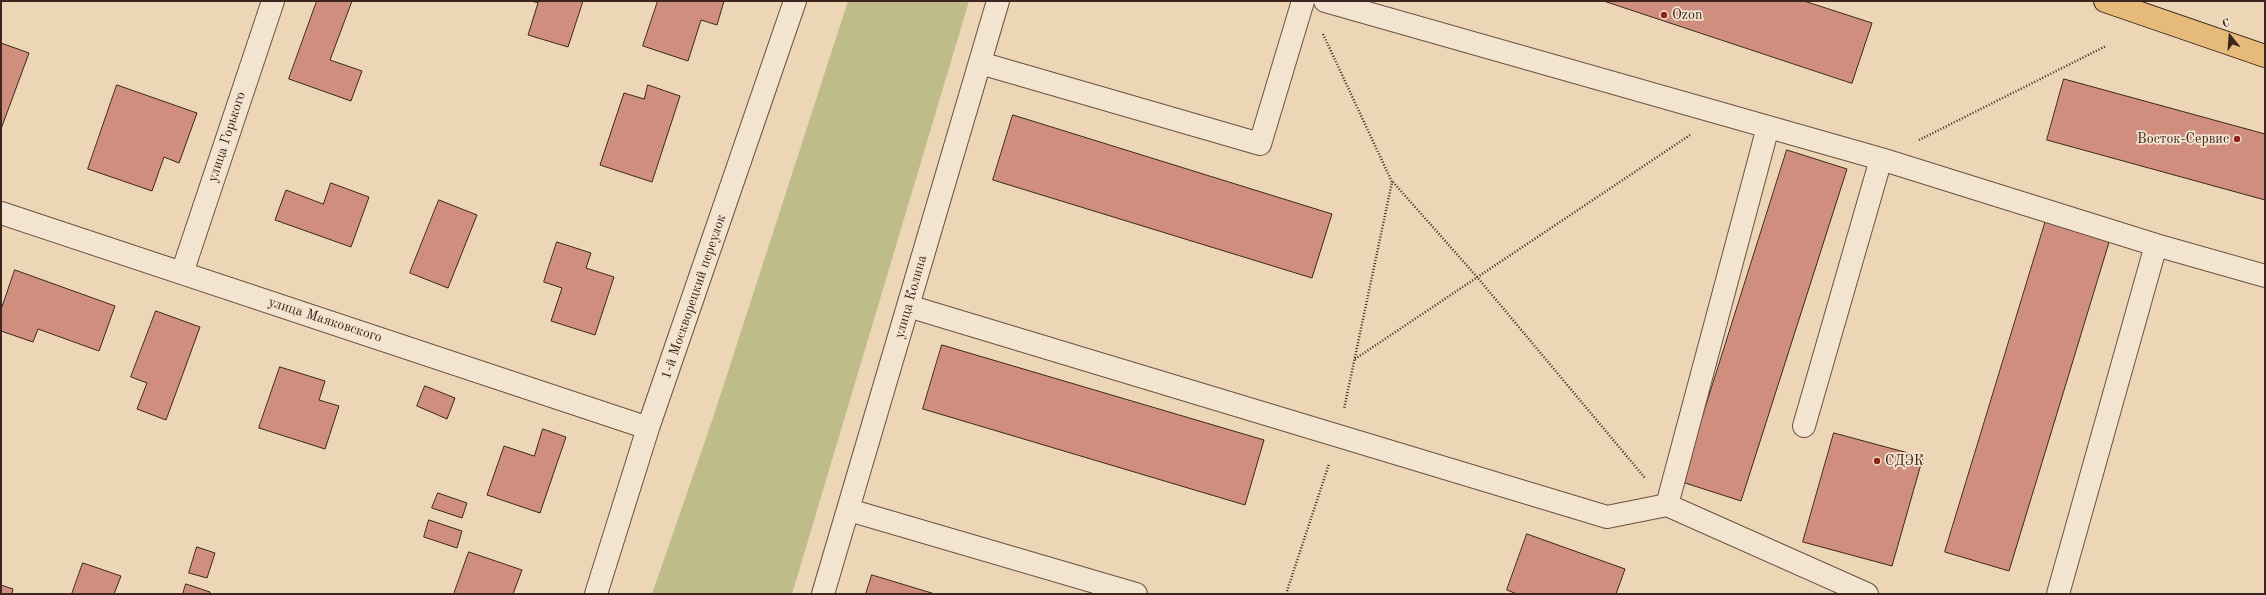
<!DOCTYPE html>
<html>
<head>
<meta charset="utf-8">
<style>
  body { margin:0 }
  #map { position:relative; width:2266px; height:595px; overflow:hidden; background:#ecd6b5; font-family:"Old Standard TT",serif }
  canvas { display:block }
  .frame { position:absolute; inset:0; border:2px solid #3c261e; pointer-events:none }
  .north { position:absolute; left:2210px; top:16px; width:40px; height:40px; -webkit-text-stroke:3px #f3e4cf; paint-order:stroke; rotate:343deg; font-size:11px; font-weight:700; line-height:16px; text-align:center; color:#3c261e }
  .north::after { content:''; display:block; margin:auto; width:14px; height:18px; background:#3c261e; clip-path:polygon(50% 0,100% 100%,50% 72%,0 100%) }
</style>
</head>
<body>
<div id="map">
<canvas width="2266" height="595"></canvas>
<div class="frame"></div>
<div class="north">С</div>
</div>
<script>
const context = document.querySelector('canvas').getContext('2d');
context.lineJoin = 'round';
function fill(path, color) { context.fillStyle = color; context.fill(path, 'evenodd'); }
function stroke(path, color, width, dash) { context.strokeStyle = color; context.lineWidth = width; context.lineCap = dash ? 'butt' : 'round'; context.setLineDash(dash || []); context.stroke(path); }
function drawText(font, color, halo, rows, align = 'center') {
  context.font = font + ' "Old Standard TT",serif'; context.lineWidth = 3.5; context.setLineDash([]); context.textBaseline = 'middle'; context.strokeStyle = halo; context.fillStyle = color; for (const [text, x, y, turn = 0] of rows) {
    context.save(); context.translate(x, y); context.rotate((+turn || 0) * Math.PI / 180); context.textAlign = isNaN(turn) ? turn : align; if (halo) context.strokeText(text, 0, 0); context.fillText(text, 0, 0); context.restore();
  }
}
fill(new Path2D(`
  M 848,1 L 969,1 L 792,594 L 652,594 L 714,415 Z`), '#bebc88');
const building = new Path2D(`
  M 317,1 L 352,1 L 330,60 L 362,71 L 351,101 L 289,79 Z
  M 531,1 L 583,1 L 568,47 L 528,35 L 538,3 Z
  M 658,1 L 724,1 L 717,25 L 701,20 L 688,61 L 643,46 Z
  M 1604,1 L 1804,1 L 1872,23 L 1852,83 Z
  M 1,43 L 29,53 L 1,129 Z
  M 2064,79 L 2265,134 L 2265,200 L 2047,140 Z
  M 117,85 L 197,113 L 179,163 L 164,157 L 152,191 L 88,169 Z
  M 648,85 L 680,96 L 652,182 L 600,165 L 624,93 L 644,99 Z
  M 1013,115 L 1332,214 L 1312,278 L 993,180 Z
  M 1787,150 L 1847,169 L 1741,501 L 1682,482 Z
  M 331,183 L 369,197 L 351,247 L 275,220 L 286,190 L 323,204 Z
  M 439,200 L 477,215 L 448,288 L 410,273 Z
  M 2046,220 L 2110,239 L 2009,571 L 1945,552 Z
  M 557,242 L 591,253 L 586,268 L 614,277 L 595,335 L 551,321 L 562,288 L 544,282 Z
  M 15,270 L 115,306 L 99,351 L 38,329 L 33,342 L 1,331 L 1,310 Z
  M 156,311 L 200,327 L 166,420 L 137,409 L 147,383 L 131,377 Z
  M 942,345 L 1264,440 L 1245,505 L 923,409 Z
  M 280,367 L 325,381 L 319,400 L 339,406 L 325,449 L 259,428 Z
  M 425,386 L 455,398 L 447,419 L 417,406 Z
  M 543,429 L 566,437 L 540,513 L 487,495 L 504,446 L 534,456 Z
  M 1834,433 L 1923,457 L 1892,566 L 1803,542 Z
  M 438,493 L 467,503 L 462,518 L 432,508 Z
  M 429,520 L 462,531 L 457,548 L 424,537 Z
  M 1527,534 L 1625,569 L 1616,594 L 1517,594 L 1507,590 Z
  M 197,547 L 215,553 L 207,578 L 189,573 Z
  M 469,552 L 522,570 L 513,594 L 454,594 Z
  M 83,563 L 121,576 L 114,594 L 72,594 Z
  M 872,575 L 935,594 L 866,594 Z
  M 186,584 L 210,592 L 210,594 L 183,594 Z
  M 1,585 L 13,589 L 12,594 L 1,594 Z`);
fill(building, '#d08f7e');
stroke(building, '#3c261e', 1);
const minor = new Path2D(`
  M 1325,1 L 1881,159
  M 980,63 L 1260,144 L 1303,1
  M 1,213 L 648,428
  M 182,273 L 273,1
  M 908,306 L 1607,517 L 1667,505 L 1867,594
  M 1804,426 L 1881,159 L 2156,245
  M 1667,505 L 1768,127
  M 849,510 L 1136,594
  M 596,594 L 648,428 L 795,1
  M 823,594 L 998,1
  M 2058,594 L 2156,245 L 2265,276`);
const major = new Path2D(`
  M 2105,1 L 2265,56`);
stroke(minor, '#685244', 24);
stroke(major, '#3c261e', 24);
stroke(new Path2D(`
  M 1323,34 L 1392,182 L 1344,409
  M 1919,140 L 2106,46
  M 1393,182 L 1477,277 L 1645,478
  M 1355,359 L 1690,135
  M 1286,594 L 1329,464`), '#3c261e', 2.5, [1, 2]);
stroke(minor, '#f3e4cf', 22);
stroke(major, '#e6bb7a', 22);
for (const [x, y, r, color] of [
  [1664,15,4,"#8f2418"],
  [2237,139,4,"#8f2418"],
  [1877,461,4,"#8f2418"]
]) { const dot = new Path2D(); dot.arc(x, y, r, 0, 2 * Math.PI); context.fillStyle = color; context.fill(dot); stroke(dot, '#f3e4cf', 1.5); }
drawText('14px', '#3c261e', '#f3e4cf', [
  ["Ozon",1672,15],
  ["Восток-Сервис",2229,139,"right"],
  ["СДЭК",1885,461]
], 'left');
drawText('14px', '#3c261e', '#f3e4cf', [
  ["улица Горького",227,137,-72],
  ["1-й Москворецкий переулок",694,297,-71],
  ["улица Колина",911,297,-74],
  ["улица Маяковского",325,320,18]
]);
</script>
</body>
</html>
